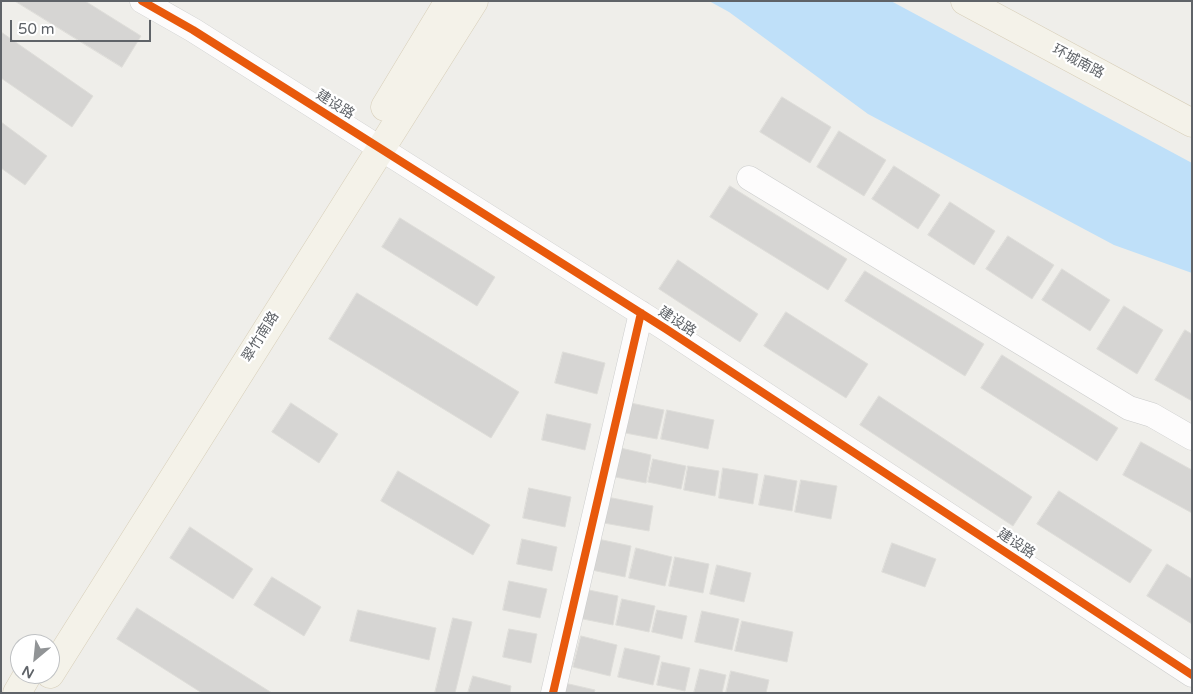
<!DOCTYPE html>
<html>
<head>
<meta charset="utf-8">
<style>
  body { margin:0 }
  #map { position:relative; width:1193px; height:694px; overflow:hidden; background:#efeeea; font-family:"Varela Round",sans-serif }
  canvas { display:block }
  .frame { position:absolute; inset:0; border:2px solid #5f6368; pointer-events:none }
  .north { position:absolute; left:10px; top:634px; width:50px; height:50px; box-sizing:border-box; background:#fff; border:1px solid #bfc1c3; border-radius:50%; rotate:208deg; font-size:14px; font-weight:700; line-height:20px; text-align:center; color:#5f6368 }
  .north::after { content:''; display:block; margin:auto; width:18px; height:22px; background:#919496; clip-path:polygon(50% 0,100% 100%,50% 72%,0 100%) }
  .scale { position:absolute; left:10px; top:20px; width:141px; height:22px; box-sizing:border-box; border:2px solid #5f6368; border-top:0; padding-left:6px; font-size:15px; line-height:18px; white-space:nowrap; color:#5f6368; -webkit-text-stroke:4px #fff; paint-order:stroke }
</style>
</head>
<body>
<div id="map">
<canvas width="1193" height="694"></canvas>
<div class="frame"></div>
<div class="north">N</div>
<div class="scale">50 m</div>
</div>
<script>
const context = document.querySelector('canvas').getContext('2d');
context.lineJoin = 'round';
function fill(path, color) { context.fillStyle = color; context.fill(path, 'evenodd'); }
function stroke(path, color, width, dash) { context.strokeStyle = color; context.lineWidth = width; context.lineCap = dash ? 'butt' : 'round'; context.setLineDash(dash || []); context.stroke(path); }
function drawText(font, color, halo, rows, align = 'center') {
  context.font = font + ' "Varela Round","Noto Sans SC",sans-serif'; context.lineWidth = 4.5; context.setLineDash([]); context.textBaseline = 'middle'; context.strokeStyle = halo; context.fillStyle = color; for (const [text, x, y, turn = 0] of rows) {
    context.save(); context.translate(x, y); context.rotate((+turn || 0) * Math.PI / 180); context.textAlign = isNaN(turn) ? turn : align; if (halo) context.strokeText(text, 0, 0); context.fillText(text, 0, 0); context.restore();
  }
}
fill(new Path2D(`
  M 709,1 L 891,1 L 1192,163 L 1192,273 L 1114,245 L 868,114 L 729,12 Z`), '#bfe0f9');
const building = new Path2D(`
  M 15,1 L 85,1 L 141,36 L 122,67 Z
  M 1,32 L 93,96 L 72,127 L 1,78 Z
  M 782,97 L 831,127 L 810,163 L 760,132 Z
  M 1,122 L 47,156 L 25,185 L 1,168 Z
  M 839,131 L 886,160 L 864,196 L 817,167 Z
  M 894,166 L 940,195 L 918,229 L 872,199 Z
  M 730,186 L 847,259 L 828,290 L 710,217 Z
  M 950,202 L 995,231 L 974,265 L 928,235 Z
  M 400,218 L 495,277 L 477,306 L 382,247 Z
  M 1008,236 L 1054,265 L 1032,299 L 986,269 Z
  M 678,260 L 758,314 L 740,342 L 659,289 Z
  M 1062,269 L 1110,300 L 1090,331 L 1042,300 Z
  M 865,271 L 984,344 L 965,376 L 845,301 Z
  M 357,293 L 519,392 L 491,438 L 329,339 Z
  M 1124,306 L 1163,330 L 1137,374 L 1097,349 Z
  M 786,312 L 868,364 L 846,398 L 764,346 Z
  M 1185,330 L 1192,334 L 1192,401 L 1155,380 Z
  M 563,352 L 605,363 L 597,394 L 555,383 Z
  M 1002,355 L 1118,428 L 1097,461 L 981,388 Z
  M 879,396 L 1032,497 L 1013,526 L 860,425 Z
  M 626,402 L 664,410 L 657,439 L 620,432 Z
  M 291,403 L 338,434 L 319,463 L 272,432 Z
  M 667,410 L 714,420 L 708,449 L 661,439 Z
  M 547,414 L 591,424 L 585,450 L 542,440 Z
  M 1141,442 L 1192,470 L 1192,513 L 1123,475 Z
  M 616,447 L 651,455 L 646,483 L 610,476 Z
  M 653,459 L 686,466 L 681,489 L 648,482 Z
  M 688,466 L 719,471 L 715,496 L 684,490 Z
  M 723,468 L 758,474 L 753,504 L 719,498 Z
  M 398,471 L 490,525 L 473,555 L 381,501 Z
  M 765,475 L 797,481 L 792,511 L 759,505 Z
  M 801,480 L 837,486 L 831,519 L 795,512 Z
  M 529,488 L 571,497 L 565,527 L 523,518 Z
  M 1059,491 L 1152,550 L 1130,583 L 1037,524 Z
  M 602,496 L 653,506 L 649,531 L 598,522 Z
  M 190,527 L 253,569 L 233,599 L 170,558 Z
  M 593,538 L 631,546 L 625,577 L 587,569 Z
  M 522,539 L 557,547 L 552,571 L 517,564 Z
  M 892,543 L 936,559 L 925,587 L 882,572 Z
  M 636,548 L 672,557 L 665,586 L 629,578 Z
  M 675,557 L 709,564 L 703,593 L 669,586 Z
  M 1167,564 L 1192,579 L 1192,624 L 1147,596 Z
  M 717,565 L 751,573 L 744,602 L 710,594 Z
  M 272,577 L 321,607 L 304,636 L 254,605 Z
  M 509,581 L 547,589 L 540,618 L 503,610 Z
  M 584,589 L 618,596 L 613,625 L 578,618 Z
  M 622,599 L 655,606 L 649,632 L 616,625 Z
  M 137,608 L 272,693 L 202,693 L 117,639 Z
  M 358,610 L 436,628 L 429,660 L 350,641 Z
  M 657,610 L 687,616 L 682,639 L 652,632 Z
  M 702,611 L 739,619 L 732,650 L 695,642 Z
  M 453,618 L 472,622 L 455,693 L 435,693 Z
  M 742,621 L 793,632 L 787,662 L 735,651 Z
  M 509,629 L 537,634 L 531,663 L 503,657 Z
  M 581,636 L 617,645 L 610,676 L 573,667 Z
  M 625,648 L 660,656 L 653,685 L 618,677 Z
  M 662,662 L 690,668 L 685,691 L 657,685 Z
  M 700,669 L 726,675 L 722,693 L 694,693 Z
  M 731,671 L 769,680 L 766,693 L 726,693 Z
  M 473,676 L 511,686 L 510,693 L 468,693 Z
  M 560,682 L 595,690 L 594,693 L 558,693 Z`);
fill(building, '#d6d5d3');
stroke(building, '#deddd9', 1);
const minor = new Path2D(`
  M 142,1 L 193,30 L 666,329 L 1192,675
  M 749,178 L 1129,408 L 1152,415 L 1192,438
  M 553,693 L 641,313`);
const major = new Path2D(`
  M 965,1 L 1192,123
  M 385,107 L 449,1
  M 50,674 L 474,1
  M 17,693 L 28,674`);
stroke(minor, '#cbcccc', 25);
stroke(major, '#d7ceb8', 29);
stroke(minor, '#fdfcfc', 24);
stroke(major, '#f4f2e9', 28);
stroke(new Path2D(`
  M 142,1 L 193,30 L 666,329 L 1192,675
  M 553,693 L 641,313`), '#e8590c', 8);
drawText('14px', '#5f6368', '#fff', [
  ["环城南路",1078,62,28],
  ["建设路",335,105,32],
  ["建设路",677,322,33],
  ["翠竹南路",261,337,-58],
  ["建设路",1016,544,33]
]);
</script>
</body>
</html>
